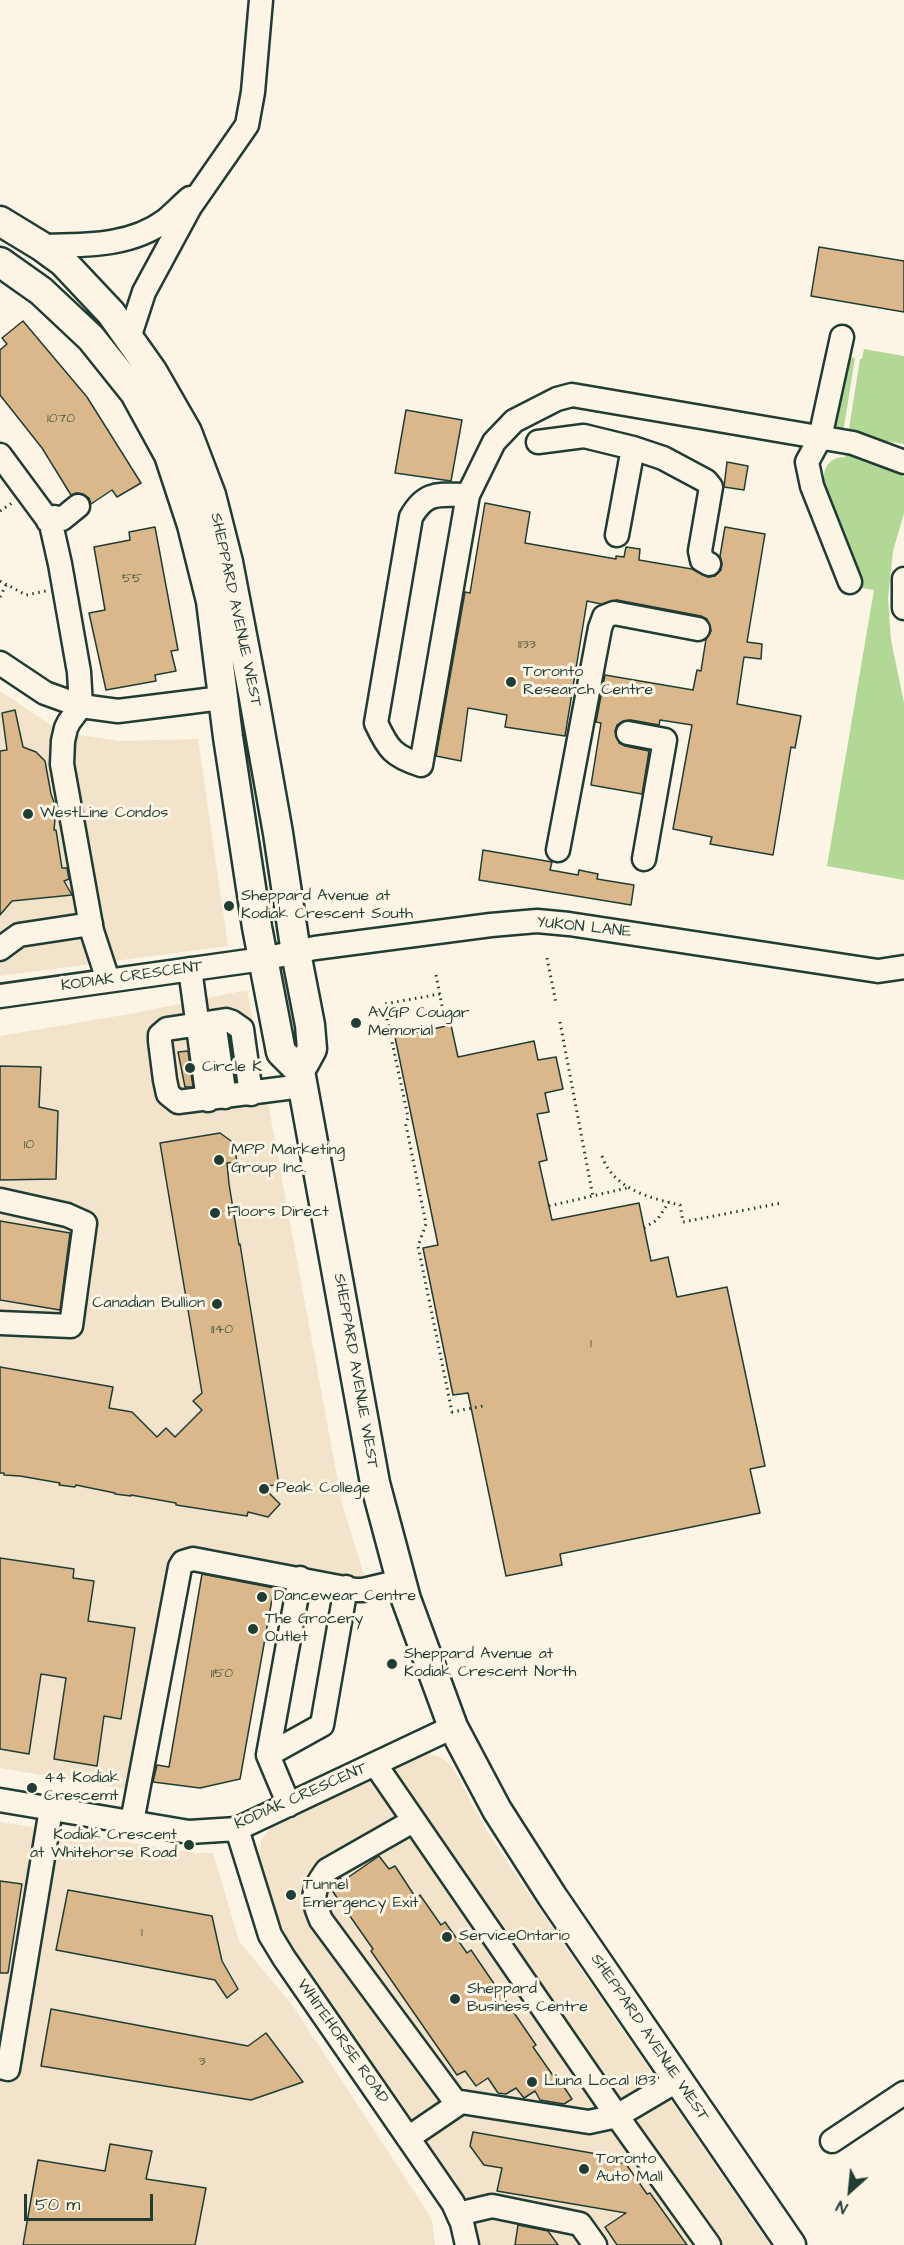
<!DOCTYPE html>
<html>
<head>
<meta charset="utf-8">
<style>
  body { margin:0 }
  #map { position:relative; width:904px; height:2245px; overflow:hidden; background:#fcf5e5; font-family:"Architects Daughter",sans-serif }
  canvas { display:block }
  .north { position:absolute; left:820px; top:2161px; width:60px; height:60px; -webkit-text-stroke:4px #fcf5e5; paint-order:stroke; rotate:207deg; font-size:16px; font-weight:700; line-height:24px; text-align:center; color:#1f3d34 }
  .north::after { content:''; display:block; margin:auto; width:21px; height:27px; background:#1f3d34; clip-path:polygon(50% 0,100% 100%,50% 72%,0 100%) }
  .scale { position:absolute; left:24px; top:2194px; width:129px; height:27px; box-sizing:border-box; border:3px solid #1f3d34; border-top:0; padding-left:8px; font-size:18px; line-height:21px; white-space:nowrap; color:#1f3d34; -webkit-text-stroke:4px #fcf5e5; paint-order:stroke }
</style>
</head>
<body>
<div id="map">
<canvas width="904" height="2245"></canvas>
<div class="north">N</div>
<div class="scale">50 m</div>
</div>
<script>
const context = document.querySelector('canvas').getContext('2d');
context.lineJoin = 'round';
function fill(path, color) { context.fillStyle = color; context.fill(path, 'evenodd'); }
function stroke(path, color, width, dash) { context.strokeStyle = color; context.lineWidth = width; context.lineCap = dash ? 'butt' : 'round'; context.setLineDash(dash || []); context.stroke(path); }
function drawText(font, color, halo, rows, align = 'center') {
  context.font = font + ' "Architects Daughter",sans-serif'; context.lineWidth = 6; context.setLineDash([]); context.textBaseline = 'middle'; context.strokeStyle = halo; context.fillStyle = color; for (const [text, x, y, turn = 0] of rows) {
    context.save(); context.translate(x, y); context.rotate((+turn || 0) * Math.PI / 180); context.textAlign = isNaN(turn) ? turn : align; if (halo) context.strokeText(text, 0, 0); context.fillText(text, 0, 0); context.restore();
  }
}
fill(new Path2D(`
  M 0,691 L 61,732 L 119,741 L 198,739 L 228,946 L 0,976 Z
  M 247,990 L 342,1503 L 366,1582 L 188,1550 L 136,1791 L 0,1768 L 0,1036 L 135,1013 Z
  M 429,1754 L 440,1757 L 452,1766 L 484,1826 L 510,1866 L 770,2245 L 479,2245 L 477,2233 L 463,2197 L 289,1942 L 280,1924 L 259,1856 L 261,1840 L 272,1826 L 416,1756 Z
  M 0,1822 L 195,1853 L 213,1853 L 239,1941 L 293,2006 L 432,2219 L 435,2245 L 0,2245 Z`), '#f2e3ca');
fill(new Path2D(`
  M 864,349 L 904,356 L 904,444 L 848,435 L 860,359 L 862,359 Z
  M 846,356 L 855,358 L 843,433 L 838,430 L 834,423 Z
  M 845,451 L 852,452 L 904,477 L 904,513 L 893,551 L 888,598 L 891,640 L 904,703 L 904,880 L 827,866 L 874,590 L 862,588 L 822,493 L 827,490 C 820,475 825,457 845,457 Z`), '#b1d894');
const building = new Path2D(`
  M 819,247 L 904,261 L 904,312 L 811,296 Z
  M 23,321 L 87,397 L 141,483 L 117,497 L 112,490 L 91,504 L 89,498 L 83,494 L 76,493 L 71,495 L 42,448 L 0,395 L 0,350 L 7,344 L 2,338 Z
  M 406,410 L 462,420 L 451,481 L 395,473 Z
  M 727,462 L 748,466 L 744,490 L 724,487 Z
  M 485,503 L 530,512 L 525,543 L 616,559 L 616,556 L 624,557 L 626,547 L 640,549 L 639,560 L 692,569 L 708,577 L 715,576 L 721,570 L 722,563 L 720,556 L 725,527 L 765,534 L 747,642 L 762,644 L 761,659 L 744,657 L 737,704 L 801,716 L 795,748 L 791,747 L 773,855 L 710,844 L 712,837 L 673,829 L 692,725 L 660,720 L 659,725 L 631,720 L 623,721 L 617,725 L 615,731 L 619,743 L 625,746 L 649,751 L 642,794 L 591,785 L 601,723 L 596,722 L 605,675 L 693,690 L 697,670 L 701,671 L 706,639 L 711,631 L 707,619 L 701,616 L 617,600 L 601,604 L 587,601 L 565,736 L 505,727 L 507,715 L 468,708 L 461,761 L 436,756 L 465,592 L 470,593 Z
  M 155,527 L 178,650 L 171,651 L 176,671 L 155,675 L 156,681 L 106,690 L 89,613 L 105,610 L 94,547 L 130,540 L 129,532 Z
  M 15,710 L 23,747 L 36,752 L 45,761 L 51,794 L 56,808 L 54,830 L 56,830 L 62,868 L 67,868 L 69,879 L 64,881 L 72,895 L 12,901 L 0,915 L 0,751 L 7,750 L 2,713 Z
  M 483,850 L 552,862 L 550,870 L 578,875 L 579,870 L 598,874 L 597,879 L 634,885 L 631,905 L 479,880 Z
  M 451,1025 L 458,1057 L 534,1041 L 538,1060 L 556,1057 L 563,1089 L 545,1093 L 549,1112 L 537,1114 L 547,1160 L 539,1162 L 552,1220 L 639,1203 L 651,1261 L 668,1257 L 677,1297 L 727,1287 L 765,1466 L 750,1469 L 760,1513 L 560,1554 L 562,1565 L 506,1576 L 468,1393 L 453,1395 L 423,1248 L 438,1245 L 395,1037 Z
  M 188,1051 L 193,1087 L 185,1087 L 178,1052 Z
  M 0,1066 L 41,1067 L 39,1107 L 58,1111 L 56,1179 L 0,1180 Z
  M 220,1133 L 234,1143 L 237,1162 L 227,1163 L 229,1184 L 239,1245 L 240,1244 L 279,1485 L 262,1486 L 280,1504 L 268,1517 L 248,1512 L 247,1516 L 176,1505 L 176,1503 L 131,1495 L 131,1496 L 115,1494 L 115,1493 L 76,1485 L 75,1487 L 59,1485 L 60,1483 L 20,1476 L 4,1475 L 4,1473 L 0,1473 L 0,1367 L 113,1387 L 109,1408 L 132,1412 L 157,1437 L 166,1428 L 175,1437 L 202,1410 L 193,1401 L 202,1393 L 160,1143 Z
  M 0,1221 L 70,1233 L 60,1310 L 0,1300 Z
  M 0,1558 L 74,1569 L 73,1578 L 94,1581 L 88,1621 L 135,1628 L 121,1719 L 104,1716 L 97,1766 L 54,1759 L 66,1678 L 41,1674 L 29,1754 L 0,1749 Z
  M 202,1574 L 274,1588 L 240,1779 L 200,1788 L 153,1782 L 157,1765 L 169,1767 Z
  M 379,1856 L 389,1869 L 395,1866 L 416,1898 L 420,1895 L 441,1925 L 445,1922 L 467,1953 L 471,1950 L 536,2045 L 533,2047 L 554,2077 L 556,2075 L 572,2099 L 564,2104 L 540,2100 L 535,2091 L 524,2098 L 516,2088 L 506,2094 L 498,2093 L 488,2078 L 476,2086 L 465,2071 L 457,2075 L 371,1951 L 373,1949 L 331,1889 L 336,1880 L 340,1878 L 343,1881 Z
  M 0,1881 L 22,1884 L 8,1973 L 0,1973 Z
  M 68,1890 L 212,1916 L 222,1961 L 238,1989 L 227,1998 L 215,1980 L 56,1950 Z
  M 51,2009 L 248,2046 L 266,2033 L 303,2082 L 251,2100 L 41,2066 Z
  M 473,2132 L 597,2154 L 597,2159 L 626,2164 L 647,2194 L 650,2193 L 687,2245 L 617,2245 L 605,2227 L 626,2213 L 497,2191 L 502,2168 L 484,2165 L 470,2146 Z
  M 110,2144 L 152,2151 L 146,2179 L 206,2188 L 195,2245 L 23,2245 L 38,2160 L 105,2171 Z
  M 518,2225 L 548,2231 L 558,2245 L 515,2245 Z`);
fill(building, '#dab88c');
stroke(building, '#1f3d34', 1.5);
const minor = new Path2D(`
  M 41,246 C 84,245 130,247 166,220 C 174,213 182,205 190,198
  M 842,337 L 820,438 L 807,462 L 812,486 L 850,582
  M 129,338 L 144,292 L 190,207 L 247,125 L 253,92 L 261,0
  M 538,442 L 584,436 L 633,448 L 663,458 L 706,481 L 711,487 L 700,551 L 702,560 L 709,564
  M 0,455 L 51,524 L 60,564 L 79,672 L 81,706 L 69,722 L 66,728 L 63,741 L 62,764 L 92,931 L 108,980
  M 468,495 C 440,495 426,490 411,517 L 376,723 C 388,749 393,756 421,765 L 468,495 L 494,442 L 514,421 L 557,399 L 572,395 L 853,443 L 904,462
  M 48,521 L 54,517 L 62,519 L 78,506
  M 617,535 L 633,448
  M 904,579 L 904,608
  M 0,663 L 45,693 L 81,706 L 118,711 L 222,698
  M 628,733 L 665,740 L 644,859
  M 558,850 L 600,628 L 604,617 L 614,613 L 698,629
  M 0,949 L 19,935 L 91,924
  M 190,969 L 208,1100
  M 0,996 L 263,959 L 315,948 L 491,925 L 537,921 L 569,924 L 878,971 L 904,967
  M 214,1022 L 225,1097
  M 251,1094 L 242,1029 L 232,1022 L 226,1020 L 167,1029 L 160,1035 L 160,1041 L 165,1080 L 168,1094 L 178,1102 L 302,1086
  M 0,1200 L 67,1215 L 85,1223 L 71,1326 L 0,1323
  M 268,1755 L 322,1725 L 346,1587
  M 375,1764 L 617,2116 L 709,2245
  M 0,1800 L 189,1832 L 237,1829 L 453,1727
  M 289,1805 L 268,1755 L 300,1578
  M 413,1821 L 327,1870 C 312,1891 311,1896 321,1920 L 457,2104
  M 132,1822 L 180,1567 L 183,1562 L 193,1559 L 355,1590 L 363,1590 L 401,1581
  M 237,1829 L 270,1935 L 284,1958 L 453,2203 L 462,2223 L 467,2245
  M 0,2067 L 8,2069 L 51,1809
  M 408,2138 L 461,2102 L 589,2122 L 617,2116 L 678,2080
  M 832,2141 L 904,2093
  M 458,2214 L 492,2206 L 580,2224 L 595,2245`);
const major = new Path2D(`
  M 0,221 L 41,246 L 63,262 L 111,313 L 152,371 L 187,432 L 211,495 L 228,562 L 254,698 L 278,833 L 296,953 L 310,1025 L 312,1049 L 300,1071
  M 0,262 L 41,291 L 91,338 L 135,393 L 169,455 L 192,525 L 211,601 L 228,737 L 257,927 L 281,1052 L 300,1071 L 375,1483 L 406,1599 L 453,1727 L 497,1810 L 552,1896 L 791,2245`);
stroke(minor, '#1f3d34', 27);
stroke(major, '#1f3d34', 33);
stroke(new Path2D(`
  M 0,511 L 12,503
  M 0,581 L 26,595 L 46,591
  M 0,597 L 6,585
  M 547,958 L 556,1003
  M 436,975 L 446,1026
  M 440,994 L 384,1004 L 408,1117 L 406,1125 L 426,1224 L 418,1246 L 452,1412 L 483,1406
  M 560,1022 L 593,1197
  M 602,1156 C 613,1189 650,1198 680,1205 L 683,1222 L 781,1203
  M 549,1206 L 627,1188
  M 644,1228 L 657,1220 L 669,1202`), '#1f3d34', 3, [1.5, 4.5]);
stroke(minor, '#fcf5e5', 22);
stroke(major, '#fcf5e5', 28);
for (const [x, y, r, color] of [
  [511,682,6,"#1f3d34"],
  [28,814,6,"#1f3d34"],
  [229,906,6,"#1f3d34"],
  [356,1023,6,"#1f3d34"],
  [190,1068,6,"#1f3d34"],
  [219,1160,6,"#1f3d34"],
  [215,1213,6,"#1f3d34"],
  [217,1304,6,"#1f3d34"],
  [264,1489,6,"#1f3d34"],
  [262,1597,6,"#1f3d34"],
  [253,1629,6,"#1f3d34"],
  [392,1664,6,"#1f3d34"],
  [32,1788,6,"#1f3d34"],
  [189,1845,6,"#1f3d34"],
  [291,1895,6,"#1f3d34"],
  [447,1937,6,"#1f3d34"],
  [455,1999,6,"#1f3d34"],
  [532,2082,6,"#1f3d34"],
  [584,2169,6,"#1f3d34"]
]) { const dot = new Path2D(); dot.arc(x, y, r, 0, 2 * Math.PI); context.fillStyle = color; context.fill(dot); stroke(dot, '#fcf5e5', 2); }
drawText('14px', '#4e5c4a', null, [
  ["1070",61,419],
  ["55",132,579],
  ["1133",527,645],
  ["10",29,1145],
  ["1140",222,1330],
  ["1",591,1344],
  ["1150",222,1674],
  ["1",142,1933],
  ["3",202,2062]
]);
drawText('16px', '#1f3d34', '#fcf5e5', [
  ["SHEPPARD AVENUE WEST",235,610,78],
  ["YUKON LANE",584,928,6],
  ["KODIAK CRESCENT",132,977,-8],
  ["SHEPPARD AVENUE WEST",355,1371,80],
  ["KODIAK CRESCENT",301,1797,-24],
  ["SHEPPARD AVENUE WEST",649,2038,56],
  ["WHITEHORSE ROAD",342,2042,55]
]);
drawText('16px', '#1f3d34', '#fcf5e5', [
  ["Toronto",523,673],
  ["Research Centre",523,691],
  ["WestLine Condos",40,814],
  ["Sheppard Avenue at",241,897],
  ["Kodiak Crescent South",241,915],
  ["AVGP Cougar",368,1014],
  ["Memorial",368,1032],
  ["Circle K",202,1068],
  ["MPP Marketing",231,1151],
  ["Group Inc.",231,1169],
  ["Floors Direct",227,1213],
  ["Canadian Bullion",205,1304,"right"],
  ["Peak College",276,1489],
  ["Dancewear Centre",274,1597],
  ["The Grocery",265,1620],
  ["Outlet",265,1638],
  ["Sheppard Avenue at",404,1655],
  ["Kodiak Crescent North",404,1673],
  ["44 Kodiak",44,1779],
  ["Crescemt",44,1797],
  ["Kodiak Crescent",177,1836,"right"],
  ["at Whitehorse Road",177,1854,"right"],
  ["Tunnel",303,1886],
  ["Emergency Exit",303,1904],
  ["ServiceOntario",459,1937],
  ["Sheppard",467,1990],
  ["Business Centre",467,2008],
  ["Liuna Local 183",544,2082],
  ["Toronto",596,2160],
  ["Auto Mall",596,2178]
], 'left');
</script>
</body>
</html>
